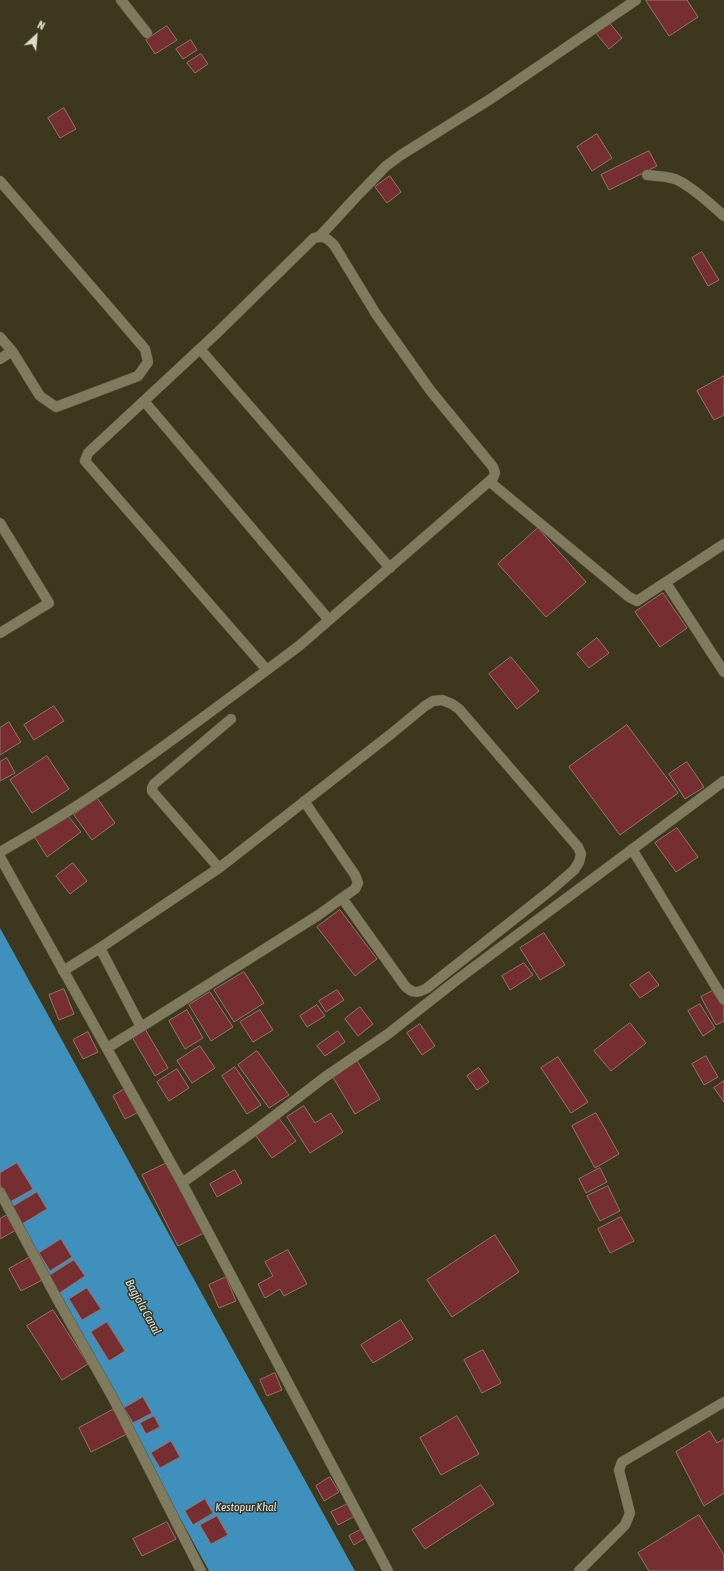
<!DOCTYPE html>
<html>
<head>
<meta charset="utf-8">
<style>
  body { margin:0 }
  #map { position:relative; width:724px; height:1571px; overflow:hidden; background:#3d371e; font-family:"Asap Condensed",sans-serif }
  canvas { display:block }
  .north { position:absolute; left:16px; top:16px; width:40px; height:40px; -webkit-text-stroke:3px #3d371e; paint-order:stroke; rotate:26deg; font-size:11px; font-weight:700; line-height:16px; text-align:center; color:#dddacb }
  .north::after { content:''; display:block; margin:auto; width:14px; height:18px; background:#dddacb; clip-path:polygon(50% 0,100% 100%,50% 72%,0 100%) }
</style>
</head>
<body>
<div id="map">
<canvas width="724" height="1571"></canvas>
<div class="north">N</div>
</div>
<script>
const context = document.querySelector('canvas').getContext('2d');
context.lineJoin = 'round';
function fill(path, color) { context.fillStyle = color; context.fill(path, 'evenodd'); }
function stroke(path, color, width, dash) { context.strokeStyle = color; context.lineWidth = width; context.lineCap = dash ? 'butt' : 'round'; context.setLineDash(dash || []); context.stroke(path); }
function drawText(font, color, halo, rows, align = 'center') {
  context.font = font + ' "Asap Condensed",sans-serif'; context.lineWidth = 3; context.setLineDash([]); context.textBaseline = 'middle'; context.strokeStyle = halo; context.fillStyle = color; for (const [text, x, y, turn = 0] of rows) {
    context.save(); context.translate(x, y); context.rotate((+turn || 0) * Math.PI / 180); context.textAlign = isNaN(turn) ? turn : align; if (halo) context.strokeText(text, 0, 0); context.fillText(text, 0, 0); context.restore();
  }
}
fill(new Path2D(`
  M 0,928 L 355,1571 L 209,1571 L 0,1188 Z`), '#4090bd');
const building = new Path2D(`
  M 648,0 L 687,0 L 698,17 L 669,36 L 646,1 Z
  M 608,21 L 622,38 L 609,49 L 595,32 Z
  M 167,26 L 177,40 L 155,54 L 146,40 Z
  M 191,40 L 197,50 L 183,59 L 176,49 Z
  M 201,54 L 208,64 L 195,73 L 187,63 Z
  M 64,108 L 76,129 L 60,138 L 48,118 Z
  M 597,134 L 612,158 L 592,171 L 577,147 Z
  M 649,151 L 657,166 L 609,190 L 601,175 Z
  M 390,176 L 401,192 L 387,203 L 375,187 Z
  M 702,252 L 719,280 L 708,286 L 692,258 Z
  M 724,376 L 724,415 L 714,420 L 697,391 Z
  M 538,528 L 586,582 L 546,617 L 498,564 Z
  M 663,593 L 687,628 L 660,647 L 635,612 Z
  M 597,638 L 609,653 L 589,668 L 577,654 Z
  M 511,657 L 539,691 L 517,709 L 489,674 Z
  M 54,706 L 64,721 L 34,740 L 24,725 Z
  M 9,722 L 21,742 L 0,755 L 0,728 Z
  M 627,725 L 678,793 L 620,835 L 569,767 Z
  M 47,756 L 69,789 L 32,813 L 10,780 Z
  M 7,758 L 15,773 L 0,781 L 0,762 Z
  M 687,762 L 704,787 L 685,799 L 669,774 Z
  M 97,798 L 115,823 L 92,840 L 74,815 Z
  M 68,816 L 81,832 L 47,857 L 34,836 Z
  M 677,828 L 698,857 L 676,872 L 655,843 Z
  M 73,863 L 87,881 L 70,894 L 56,876 Z
  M 340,910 L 377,959 L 355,976 L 317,927 Z
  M 544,933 L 565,965 L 540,980 L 520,948 Z
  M 524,963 L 533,975 L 510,990 L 502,976 Z
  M 244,972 L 264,1003 L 234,1022 L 214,990 Z
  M 649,972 L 659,985 L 640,998 L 630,985 Z
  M 64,989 L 74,1014 L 59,1020 L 49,995 Z
  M 716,989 L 724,1005 L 724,1021 L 716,1025 L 701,997 Z
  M 337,990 L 344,1000 L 326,1012 L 319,1001 Z
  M 210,992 L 233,1027 L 211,1041 L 189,1005 Z
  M 700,1004 L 715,1028 L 703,1036 L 688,1011 Z
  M 317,1005 L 325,1016 L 307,1027 L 300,1016 Z
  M 360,1007 L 373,1024 L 358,1036 L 345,1019 Z
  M 187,1010 L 203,1038 L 185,1049 L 169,1021 Z
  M 260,1010 L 273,1030 L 253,1042 L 240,1022 Z
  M 630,1023 L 646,1043 L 611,1071 L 594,1051 Z
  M 420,1024 L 435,1046 L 422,1055 L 407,1033 Z
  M 145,1029 L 168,1068 L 155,1076 L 132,1037 Z
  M 338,1031 L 345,1042 L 325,1056 L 317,1046 Z
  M 88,1032 L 98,1052 L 83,1059 L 73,1040 Z
  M 200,1046 L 215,1068 L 192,1083 L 177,1061 Z
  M 257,1051 L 289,1095 L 269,1108 L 238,1065 Z
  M 706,1056 L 718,1077 L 704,1085 L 692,1064 Z
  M 558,1057 L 588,1102 L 571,1113 L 541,1068 Z
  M 356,1059 L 380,1099 L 355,1114 L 331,1074 Z
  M 235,1067 L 261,1105 L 247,1114 L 222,1076 Z
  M 479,1068 L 489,1082 L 477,1090 L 467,1076 Z
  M 177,1069 L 189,1088 L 169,1101 L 157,1082 Z
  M 724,1081 L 724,1102 L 714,1088 Z
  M 125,1089 L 137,1113 L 125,1119 L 113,1096 Z
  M 304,1106 L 315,1123 L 331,1113 L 343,1132 L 310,1153 L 287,1117 Z
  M 596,1113 L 619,1154 L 595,1168 L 572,1126 Z
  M 278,1117 L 296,1141 L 272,1158 L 254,1133 Z
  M 169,1162 L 204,1233 L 178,1246 L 142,1175 Z
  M 17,1163 L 33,1189 L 10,1202 L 0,1185 L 0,1173 Z
  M 600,1168 L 607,1182 L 586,1193 L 579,1179 Z
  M 235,1170 L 242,1183 L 217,1197 L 210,1184 Z
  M 608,1186 L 620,1211 L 600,1221 L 587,1196 Z
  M 37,1192 L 47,1209 L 22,1224 L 12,1207 Z
  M 9,1214 L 18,1229 L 0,1239 L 0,1219 Z
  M 621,1217 L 634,1241 L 610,1253 L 598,1229 Z
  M 495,1235 L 519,1272 L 452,1317 L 427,1280 Z
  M 61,1239 L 72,1257 L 50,1271 L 39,1253 Z
  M 288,1250 L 307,1284 L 284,1296 L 280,1289 L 265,1298 L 258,1284 L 273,1276 L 265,1262 Z
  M 32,1256 L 44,1279 L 21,1291 L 9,1269 Z
  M 74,1260 L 85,1276 L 58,1294 L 47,1277 Z
  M 226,1277 L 236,1301 L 219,1308 L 209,1285 Z
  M 87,1288 L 101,1309 L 82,1320 L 69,1299 Z
  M 53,1310 L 88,1364 L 62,1380 L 27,1326 Z
  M 401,1320 L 413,1339 L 373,1363 L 361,1345 Z
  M 107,1322 L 125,1351 L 109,1361 L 91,1332 Z
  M 483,1350 L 501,1383 L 482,1393 L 464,1360 Z
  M 275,1373 L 282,1390 L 267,1396 L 260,1380 Z
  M 143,1397 L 152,1413 L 133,1423 L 124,1408 Z
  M 116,1408 L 129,1433 L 91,1452 L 79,1428 Z
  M 154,1416 L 160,1427 L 146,1434 L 140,1423 Z
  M 457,1416 L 479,1454 L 441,1475 L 420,1438 Z
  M 710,1431 L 717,1443 L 724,1439 L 724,1493 L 704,1506 L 676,1452 Z
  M 171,1441 L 180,1457 L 160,1468 L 151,1453 Z
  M 330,1477 L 339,1492 L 324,1501 L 316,1486 Z
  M 481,1485 L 494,1504 L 425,1549 L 412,1530 Z
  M 205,1499 L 213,1513 L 193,1525 L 185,1511 Z
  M 348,1504 L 355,1516 L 338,1525 L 331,1512 Z
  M 699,1515 L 724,1555 L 724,1571 L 649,1571 L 638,1553 Z
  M 217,1516 L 228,1535 L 211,1544 L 200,1525 Z
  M 167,1522 L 176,1539 L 142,1556 L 133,1539 Z
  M 362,1529 L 367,1537 L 354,1545 L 349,1536 Z`);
fill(building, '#772e30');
stroke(building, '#937371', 1);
const minor = new Path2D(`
  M 121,0 L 147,33
  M 647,175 C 656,176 666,176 675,179 C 690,185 712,205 724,216
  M 0,181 L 145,349 L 148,362 L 138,376 L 56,407 L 40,396 L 12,351
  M 320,236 L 356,197 L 386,166 L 401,155 L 492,98 L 636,0
  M 0,337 L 12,351 L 0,359
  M 200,349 L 390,568
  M 144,401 L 329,620
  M 490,482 L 629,597 L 637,601 L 724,544
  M 0,523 L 49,603 L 0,633
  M 666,583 L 724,672
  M 632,849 L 724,1000
  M 0,852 C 42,828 83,803 123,775 C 182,734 240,690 299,646 L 493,478 L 495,473 L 493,467 L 430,390 L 376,314 L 334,245 C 327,238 323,235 314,238 L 217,333 L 88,453 L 85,461 L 267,670
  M 219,868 L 152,791 L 152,788 L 154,784 L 231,719
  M 63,971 L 100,948
  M 141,1027 L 317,916 L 342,898
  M 107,1048 L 141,1027 L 100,948 L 219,868 L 391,734 L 425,706 L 433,701 L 442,700 L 452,704 L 459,709 L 578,847 L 581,854 L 579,862 L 574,870 L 551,890 L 427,988 C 418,993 413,994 405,986 L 342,898 L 355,889 L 358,883 L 355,875 L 304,801
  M 182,1183 L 257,1129 L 325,1077 L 388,1034 L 458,979 L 724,781
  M 0,1192 L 56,1297 L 113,1398 L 201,1571
  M 579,1571 L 625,1525 L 630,1513 L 619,1470 L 622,1462 L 724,1402`);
const tertiary = new Path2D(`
  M 0,857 L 182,1183 L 388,1571`);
stroke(minor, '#58533c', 11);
stroke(tertiary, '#58533c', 11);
stroke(minor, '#807b5f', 10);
stroke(tertiary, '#807b5f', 10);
drawText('italic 12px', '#d3e6f2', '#3d371e', [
  ["Bagjola Canal",143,1307,61],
  ["Kestopur Khal",246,1507]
]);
</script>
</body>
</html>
